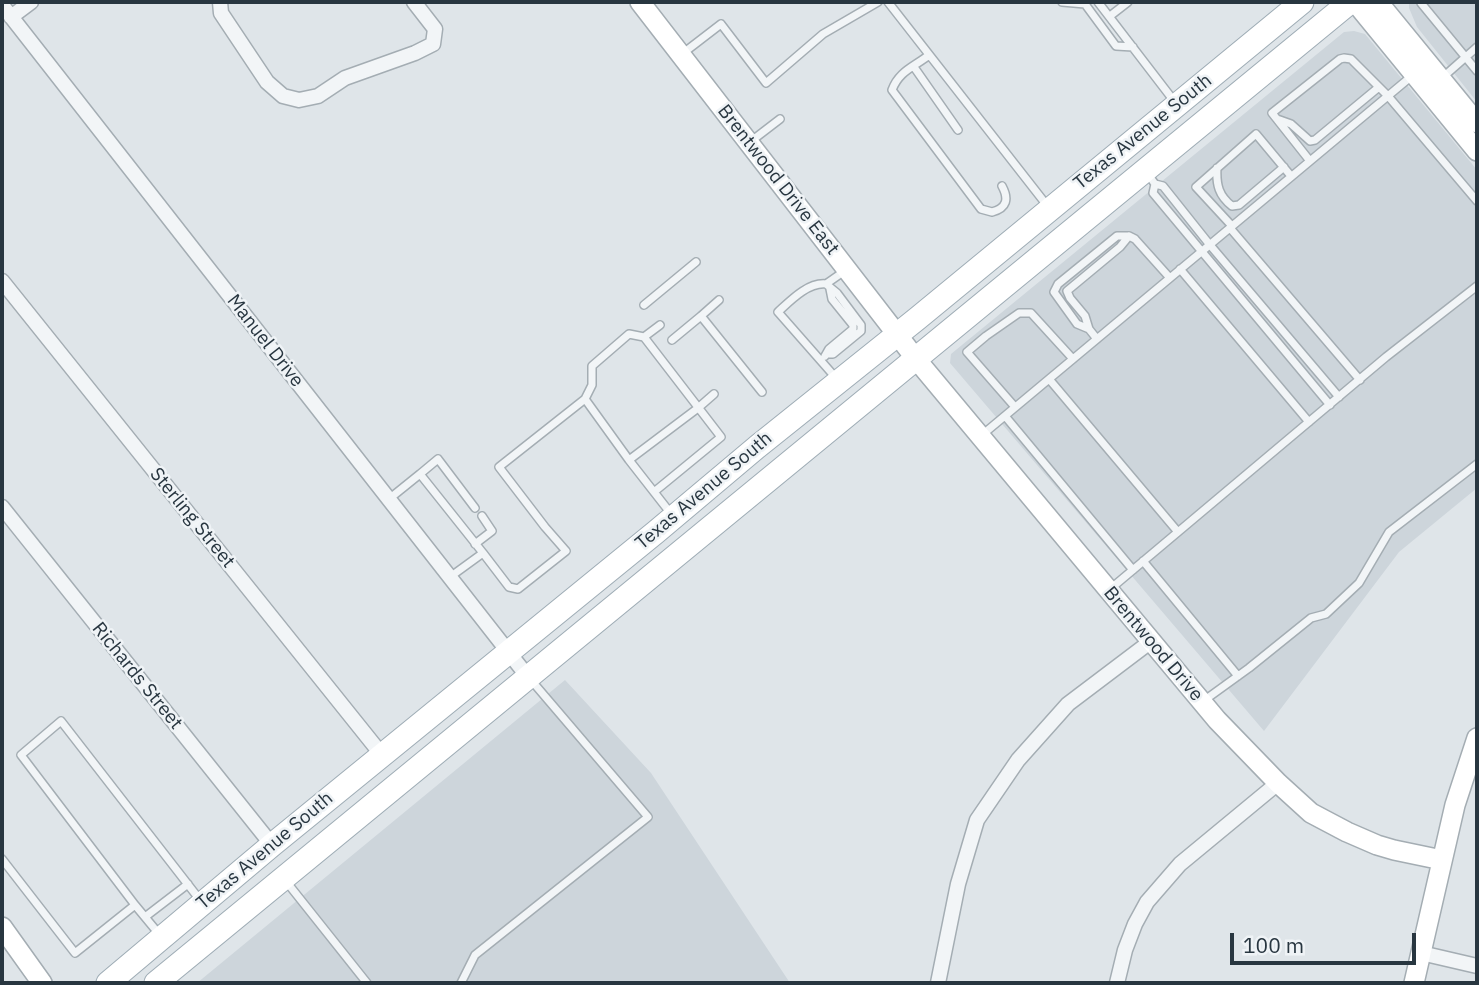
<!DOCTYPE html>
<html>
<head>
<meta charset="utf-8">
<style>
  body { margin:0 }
  #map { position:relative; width:1479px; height:985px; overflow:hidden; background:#dfe5e9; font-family:"IBM Plex Sans",sans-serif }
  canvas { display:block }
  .frame { position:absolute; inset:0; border:4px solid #283640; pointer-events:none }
  .scale { position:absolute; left:1230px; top:933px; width:186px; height:32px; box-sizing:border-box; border:4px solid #283640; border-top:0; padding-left:9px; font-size:21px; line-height:24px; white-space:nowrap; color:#283640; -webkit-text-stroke:5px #eff3f6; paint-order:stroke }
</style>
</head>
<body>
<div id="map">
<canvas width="1479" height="985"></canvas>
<div class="frame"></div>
<div class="scale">100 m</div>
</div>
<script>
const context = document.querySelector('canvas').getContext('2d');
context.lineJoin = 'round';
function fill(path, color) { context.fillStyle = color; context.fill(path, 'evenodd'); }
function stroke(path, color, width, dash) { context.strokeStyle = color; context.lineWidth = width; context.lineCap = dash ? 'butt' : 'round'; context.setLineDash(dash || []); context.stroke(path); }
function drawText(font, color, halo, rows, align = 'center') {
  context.font = font + ' "IBM Plex Sans",sans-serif'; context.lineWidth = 5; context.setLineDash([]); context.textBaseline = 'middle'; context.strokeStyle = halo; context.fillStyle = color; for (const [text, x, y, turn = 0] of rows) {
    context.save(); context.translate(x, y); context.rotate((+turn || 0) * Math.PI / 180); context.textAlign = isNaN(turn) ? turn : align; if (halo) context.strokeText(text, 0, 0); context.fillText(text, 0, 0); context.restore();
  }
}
fill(new Path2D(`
  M 1409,2 L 1477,2 L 1477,102 L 1417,27 L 1409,8 Z
  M 1354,31 L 1365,34 L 1477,170 L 1477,488 L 1399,552 L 1264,731 L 950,363 L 951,354 L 1344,32 Z
  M 565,680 L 651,773 L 790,983 L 197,983 Z`), '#cdd5db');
const lane = new Path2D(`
  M 888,2 L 1049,208
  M 1062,2 L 1085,4 L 1116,46 L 1133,47
  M 1098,2 L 1174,101
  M 1421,2 L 1421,3 L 1477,71
  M 1110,16 L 1128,2
  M 682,54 L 721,24 L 766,83 L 823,34 L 878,2
  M 929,55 C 914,67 899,71 892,90 L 981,209 L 992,212 C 1007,208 1009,199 1002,186
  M 914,67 L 958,130
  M 1442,78 L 1477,47
  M 1277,119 L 1291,124 L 1310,141 L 1315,140 L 1379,87
  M 750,142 L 780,119
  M 1310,161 L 1272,113 L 1340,59 L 1344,58 L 1351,59 L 1388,96 L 1477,201
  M 1217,168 C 1216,185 1219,196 1232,206 L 1239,205 L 1284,167
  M 1147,173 L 1155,184 L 1163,186 L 1210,245 L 1339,397
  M 1155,184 L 1153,193 L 1330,405
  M 1232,226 L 1196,187 L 1256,134 L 1291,176
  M 1230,228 L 1360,380
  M 1180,269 L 1309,422
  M 826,284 L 837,293 L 861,325 L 861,331 L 833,354 L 827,354
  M 644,305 L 696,262
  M 701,316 L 719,300
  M 1089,329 L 1077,324 L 1054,292 L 1058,284 L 1117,236 L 1129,236 L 1135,239 L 1170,278
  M 644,337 L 721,437 L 654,492
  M 1097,339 L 1089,329 L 1085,316 L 1070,298 L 1067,291 L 1120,247 L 1129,236
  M 672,340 L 701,316 L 762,392
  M 825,356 L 829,349 L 853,329 L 853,325 L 832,299 L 830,289
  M 836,378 L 778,312 C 790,301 808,282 826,284 L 846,270
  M 1049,379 L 1178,532
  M 585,399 L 592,385 L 592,366 L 629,334 L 644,337 L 660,325
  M 1015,407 L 967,352 L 986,336 L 1019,313 L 1031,313 L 1073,359
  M 1005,416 L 1133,570
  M 982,435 L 1413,75
  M 629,460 L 698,408 L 714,394
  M 420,474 L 438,459 L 475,508
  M 389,499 L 420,474 L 483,553
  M 475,544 L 492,531 L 482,516
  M 1143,561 L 1238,676
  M 450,577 L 483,553 L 509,587 L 518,589 L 566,551 L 545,527 L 499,467 L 585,399 L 629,460 L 672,515
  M 1109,590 L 1386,357 L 1477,286
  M 1202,702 L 1249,668 L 1311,618 L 1326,614 L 1359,583 L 1389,532 L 1477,464
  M 2,859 L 75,953 L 135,905 L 159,934
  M 285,880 L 367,983
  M 135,905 L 21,755 L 61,721 L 200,900
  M 145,917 L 188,884
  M 461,983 L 475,955 L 648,817 L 531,680`);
const street = new Path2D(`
  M 220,2 L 221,13 L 267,82 L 283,96 L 299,100 L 318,96 L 345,78 L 415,53 L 433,44 L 435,29 L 414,2
  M 2,5 L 528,677
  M 11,17 L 31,2
  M 2,281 L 382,755
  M 2,507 L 272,845
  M 1421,953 L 1477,966
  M 938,983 L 958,884 L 977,820 L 1018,760 L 1068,704 L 1150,642
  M 1117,983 L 1125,950 L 1135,924 L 1147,902 L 1180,864 L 1278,783`);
const secondary = new Path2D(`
  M 640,2 L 916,359 L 1217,720 L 1278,783 L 1311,813 L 1347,832 L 1377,845 L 1394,850 L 1442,860
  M 1355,2 L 1477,151
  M 1378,2 L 1477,123
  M 2,927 L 42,983
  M 1414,983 L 1455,805 L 1477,738`);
const primary = new Path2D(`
  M 108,983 L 272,845 L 656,532 L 757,447 L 918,318 L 1302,2
  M 156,983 L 1350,2`);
stroke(lane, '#a4adb3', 10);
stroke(street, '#a4adb3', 17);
stroke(secondary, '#a4adb3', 22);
stroke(primary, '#9eacb5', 25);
stroke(new Path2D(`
  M 71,983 L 72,982`), '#bdc3c7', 2.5, [5, 5]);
stroke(lane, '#f2f5f7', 7);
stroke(street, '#f2f5f7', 14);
stroke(secondary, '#fff', 19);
stroke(primary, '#fff', 23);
drawText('19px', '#283640', '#eff3f6', [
  ["Texas Avenue South",1143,132,-39],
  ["Brentwood Drive East",778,180,52],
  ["Manuel Drive",265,341,52],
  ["Texas Avenue South",704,491,-40],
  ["Sterling Street",192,518,51],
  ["Brentwood Drive",1153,644,50],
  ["Richards Street",137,676,51],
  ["Texas Avenue South",265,851,-40]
]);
</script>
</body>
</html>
